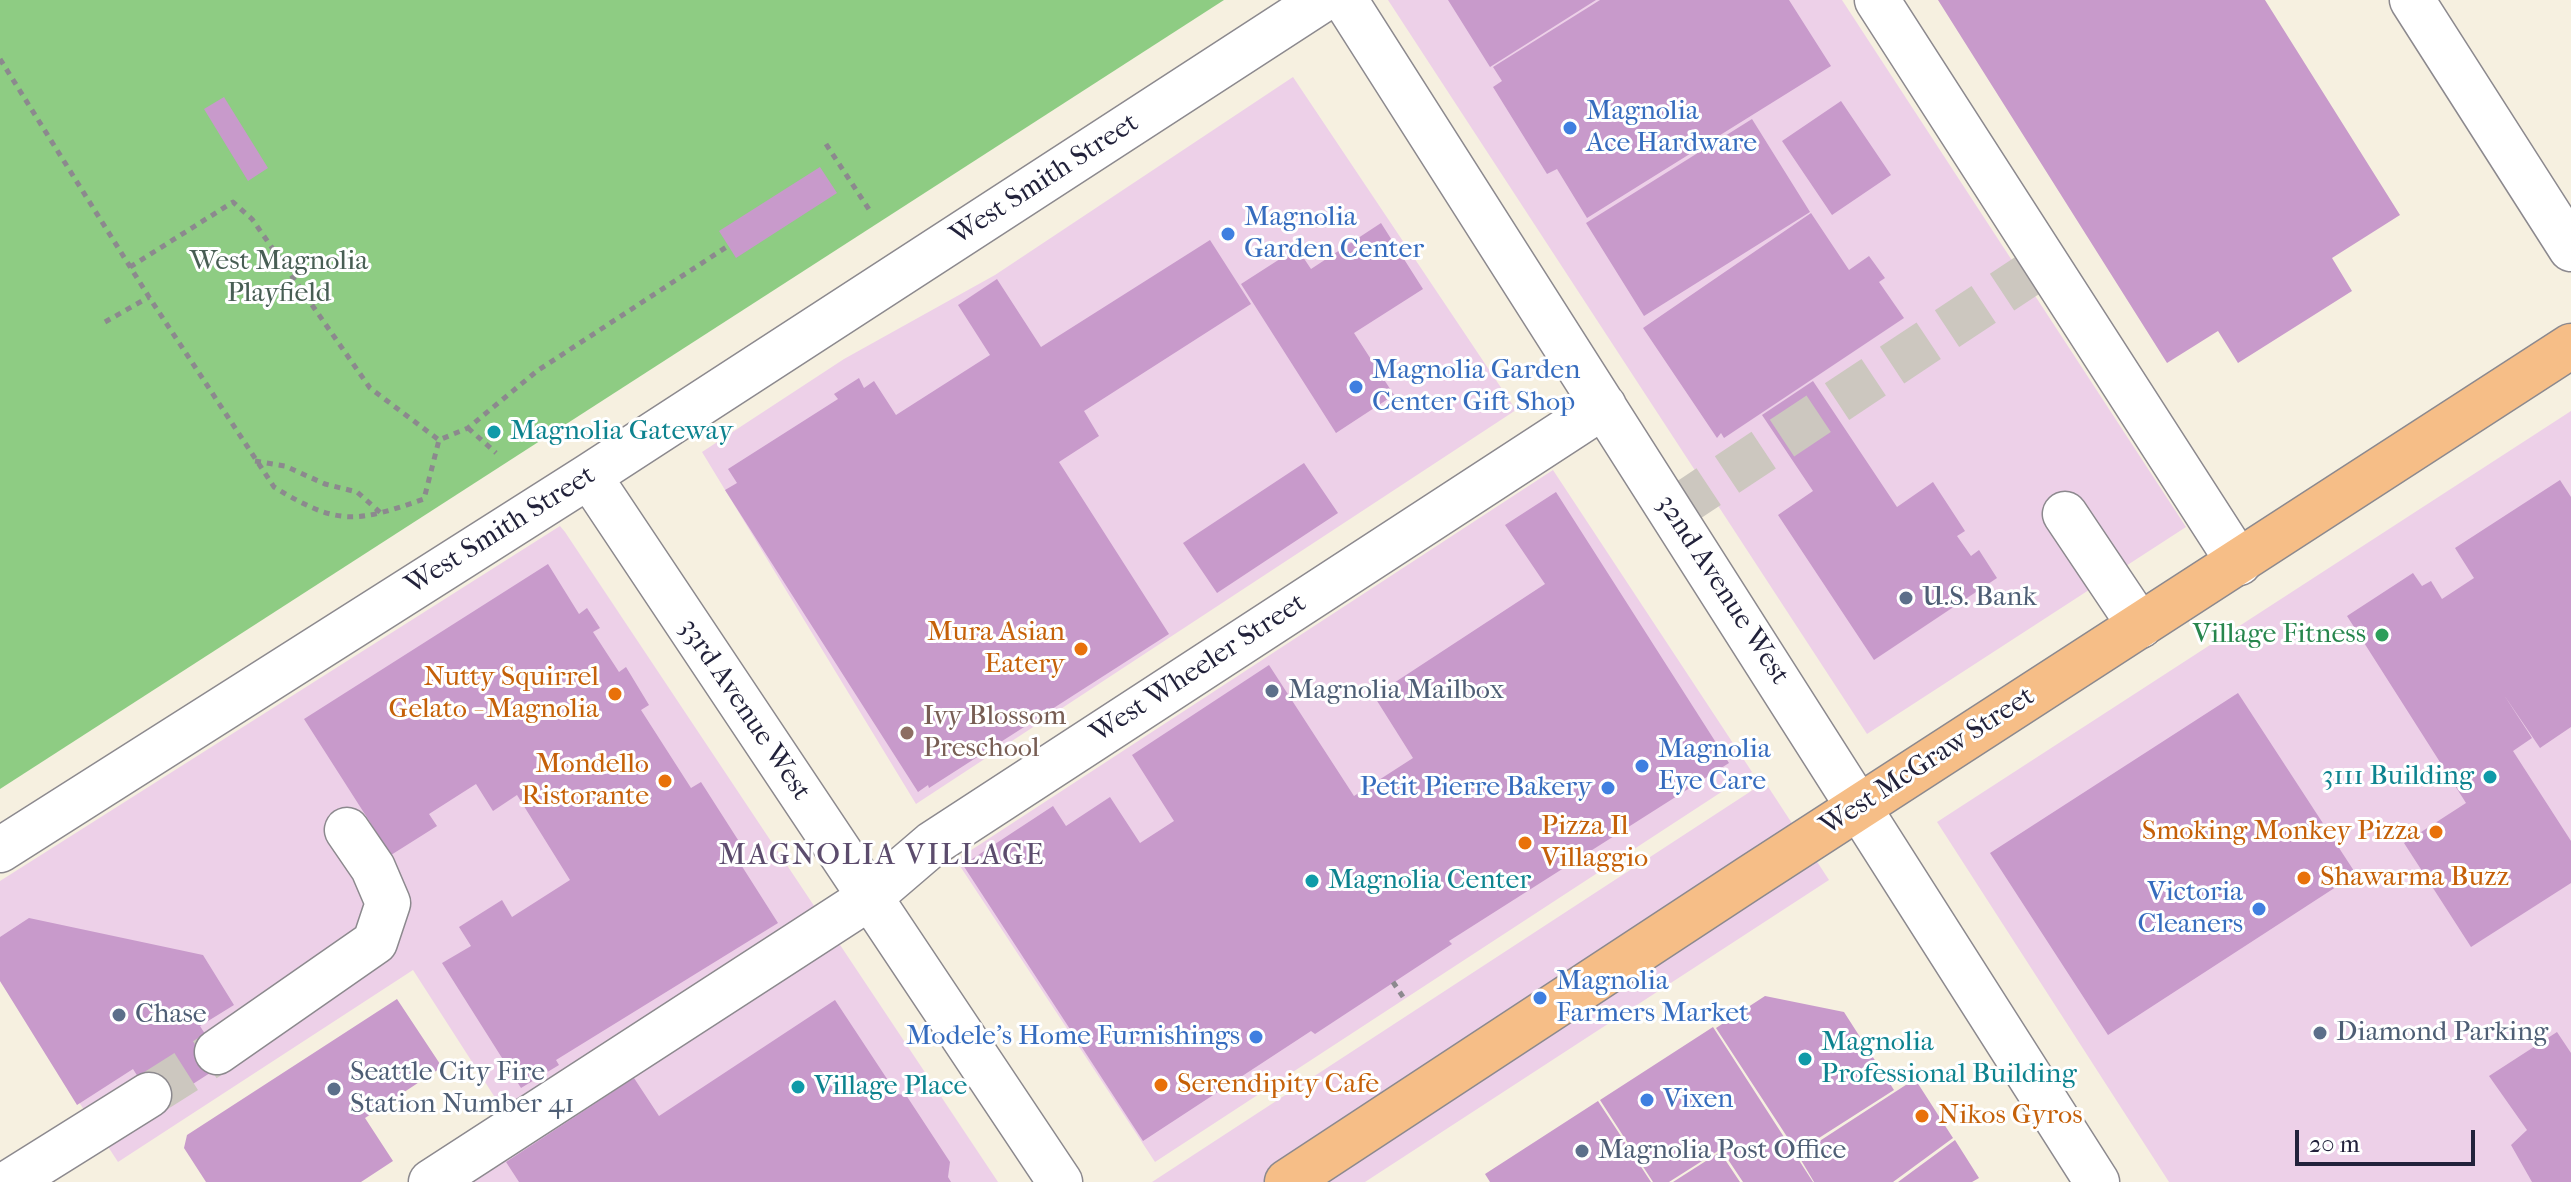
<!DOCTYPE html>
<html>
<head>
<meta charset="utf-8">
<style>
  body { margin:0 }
  #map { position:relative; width:2571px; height:1182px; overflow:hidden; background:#f6f0e0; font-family:"IM FELL French Canon",serif }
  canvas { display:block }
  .scale { position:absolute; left:2295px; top:1130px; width:180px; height:36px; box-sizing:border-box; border:4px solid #22223b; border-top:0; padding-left:10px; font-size:24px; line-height:28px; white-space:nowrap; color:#22223b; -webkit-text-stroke:6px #fff; paint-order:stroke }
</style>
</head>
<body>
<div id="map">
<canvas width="2571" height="1182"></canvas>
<div class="scale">20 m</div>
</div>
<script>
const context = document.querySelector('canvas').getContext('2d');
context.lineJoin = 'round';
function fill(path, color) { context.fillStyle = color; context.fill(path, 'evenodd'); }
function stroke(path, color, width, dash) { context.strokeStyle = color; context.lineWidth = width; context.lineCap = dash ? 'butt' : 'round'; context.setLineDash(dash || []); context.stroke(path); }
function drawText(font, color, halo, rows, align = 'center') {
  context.font = font + ' "IM FELL French Canon",serif'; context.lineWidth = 6; context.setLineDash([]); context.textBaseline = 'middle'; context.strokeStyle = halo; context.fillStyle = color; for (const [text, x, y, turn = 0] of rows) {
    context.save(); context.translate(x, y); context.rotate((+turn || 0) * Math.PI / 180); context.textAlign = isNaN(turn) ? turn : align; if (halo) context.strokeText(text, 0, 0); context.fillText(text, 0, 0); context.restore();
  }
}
fill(new Path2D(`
  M 1388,0 L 1842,0 L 2186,527 L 1867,734 Z
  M 1293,77 L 1516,410 L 916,804 L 702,452 L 844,359 L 995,275 Z
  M 2571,411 L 2571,1182 L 2169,1182 L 1937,822 Z
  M 1553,470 L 1752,772 L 1155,1162 L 956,860 Z
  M 560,526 L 565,532 L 998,1182 L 426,1182 L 512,1124 L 413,970 L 118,1162 L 0,981 L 0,881 Z
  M 1765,782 L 1829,880 L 1365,1182 L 1152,1182 Z`), '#edd0e8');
fill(new Path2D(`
  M 0,0 L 1224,0 L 0,789 Z`), '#8ecc83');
fill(new Path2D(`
  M 1448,0 L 1596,0 L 1490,67 Z
  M 1600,0 L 1789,0 L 1831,66 L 1587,218 L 1557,169 L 1547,174 L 1493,87 L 1502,81 L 1493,67 Z
  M 1938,0 L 2265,0 L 2400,215 L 2332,258 L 2352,291 L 2238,363 L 2218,331 L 2167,363 Z
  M 224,97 L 268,168 L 248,181 L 204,109 Z
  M 1841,101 L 1891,175 L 1832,215 L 1782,141 Z
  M 1752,119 L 1810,212 L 1644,316 L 1586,223 Z
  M 820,167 L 837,193 L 736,258 L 719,231 Z
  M 1811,213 L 1849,270 L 1869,256 L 1885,278 L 1879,282 L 1904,318 L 1724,438 L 1721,433 L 1717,438 L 1643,328 Z
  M 1381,223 L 1423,289 L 1354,333 L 1394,395 L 1336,433 L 1241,284 L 1297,248 L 1311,269 Z
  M 1210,240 L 1251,304 L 1084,411 L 1099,436 L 1059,462 L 1169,634 L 929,788 L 928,785 L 918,792 L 725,490 L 737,483 L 728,469 L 838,399 L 834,394 L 859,378 L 864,388 L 874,381 L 896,415 L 990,355 L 958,305 L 997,279 L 1041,347 Z
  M 1813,381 L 1897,507 L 1933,482 L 1965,531 L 1957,536 L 1971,556 L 1979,550 L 1997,578 L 1874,660 L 1778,515 L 1813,491 L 1762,415 Z
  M 1304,463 L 1338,513 L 1217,593 L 1183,543 Z
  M 2560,480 L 2571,497 L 2571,727 L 2540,748 L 2504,695 L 2532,738 L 2513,751 L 2571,841 L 2571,883 L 2471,947 L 2404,843 L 2466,803 L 2347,616 L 2413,573 L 2422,586 L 2431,581 L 2442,599 L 2474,578 L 2455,548 Z
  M 1556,492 L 1729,763 L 1449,941 L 1452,944 L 1315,1034 L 1311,1031 L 1143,1141 L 963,865 L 1053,806 L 1066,826 L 1110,797 L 1140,843 L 1174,821 L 1132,755 L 1269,665 L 1354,796 L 1413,758 L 1374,696 L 1545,584 L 1505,525 Z
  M 548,564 L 579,614 L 587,608 L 600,628 L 593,632 L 619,672 L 626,667 L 649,705 L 641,710 L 691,788 L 701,782 L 740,843 L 731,849 L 778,923 L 556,1060 L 559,1065 L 521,1088 L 442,963 L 471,946 L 459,927 L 502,900 L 512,917 L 570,880 L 517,795 L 493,811 L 476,784 L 429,814 L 437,826 L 391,855 L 304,719 Z
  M 2238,693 L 2356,874 L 2108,1035 L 1990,853 Z
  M 29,918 L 203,955 L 234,1005 L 200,1026 L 224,1064 L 157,1107 L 133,1069 L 77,1105 L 0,981 L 0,937 Z
  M 1765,996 L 1844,1012 L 1894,1090 L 1797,1152 L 1716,1028 Z
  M 397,999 L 442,1067 L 365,1118 L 393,1161 L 361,1182 L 206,1182 L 184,1148 L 187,1135 Z
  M 835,1000 L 897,1094 L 906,1095 L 950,1162 L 948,1177 L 951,1182 L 519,1182 L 506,1162 L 634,1078 L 659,1116 Z
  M 1713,1027 L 1813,1182 L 1743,1182 L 1721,1149 L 1669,1182 L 1653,1182 L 1600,1100 Z
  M 2557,1032 L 2571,1053 L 2571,1182 L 2532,1182 L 2511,1145 L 2527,1130 L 2489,1076 Z
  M 1915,1079 L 1953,1138 L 1893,1182 L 1814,1182 L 1798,1155 Z
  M 1598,1101 L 1651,1182 L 1490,1182 L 1485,1174 Z
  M 1955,1140 L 1979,1178 L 1972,1182 L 1898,1182 Z
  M 1720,1152 L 1740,1182 L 1673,1182 Z`), '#c89acb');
stroke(new Path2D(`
  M 1672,511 L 2046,263
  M 149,1095 L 217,1052`), '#ccc7bf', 44, [44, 22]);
const minor = new Path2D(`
  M 1345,0 L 2097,1182
  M 1877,0 L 2239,563
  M 2412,0 L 2571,249
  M 589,476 L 1060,1182
  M 2065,514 L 2140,626
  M 0,850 L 589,476 L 1322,0
  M 217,1052 L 375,942 L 388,903 L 373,868 L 347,830
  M 10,1182 L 149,1095
  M 431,1182 L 869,898 L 932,844 L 1604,406`);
const major = new Path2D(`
  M 1287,1182 L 1751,877 L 2571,346`);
stroke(minor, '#8c898e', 47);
stroke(major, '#8c898e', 47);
stroke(new Path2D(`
  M 0,59 L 149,297 L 274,487 C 338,526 355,523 424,499 L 439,440
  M 826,144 L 870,211
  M 130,267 L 233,202 L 252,219 L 370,388 L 439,440 L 468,428 L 537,371 L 728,246
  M 105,322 L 149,297
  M 468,428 L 496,453
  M 255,461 L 285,466 L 325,484 L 357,492 L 382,514
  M 1393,982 L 1405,1000`), '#8c898e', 5, [6, 6]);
stroke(minor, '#fff', 44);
stroke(major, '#f6be87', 44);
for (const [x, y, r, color] of [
  [1570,128,8,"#3f7fe0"],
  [1228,234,8,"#3f7fe0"],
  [1356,387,8,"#3f7fe0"],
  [494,432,8,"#0f9aa8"],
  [1906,598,8,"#5c6f8a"],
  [2382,635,8,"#2e9e5b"],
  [1081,649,8,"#e8710a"],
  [1272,691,8,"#5c6f8a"],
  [615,694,8,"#e8710a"],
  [907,733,8,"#8d6e63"],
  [1642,766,8,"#3f7fe0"],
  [2490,777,8,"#0f9aa8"],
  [665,781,8,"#e8710a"],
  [1608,788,8,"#3f7fe0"],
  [2436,832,8,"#e8710a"],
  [1525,843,8,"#e8710a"],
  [2304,878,8,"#e8710a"],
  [1312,881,8,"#0f9aa8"],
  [2259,909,8,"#3f7fe0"],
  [1540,998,8,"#3f7fe0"],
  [119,1015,8,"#5c6f8a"],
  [2320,1033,8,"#5c6f8a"],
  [1256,1037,8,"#3f7fe0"],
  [1805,1059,8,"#0f9aa8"],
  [1161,1085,8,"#e8710a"],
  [798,1087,8,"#0f9aa8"],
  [334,1089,8,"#5c6f8a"],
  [1647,1100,8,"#3f7fe0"],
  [1922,1116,8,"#e8710a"],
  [1582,1151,8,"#5c6f8a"]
]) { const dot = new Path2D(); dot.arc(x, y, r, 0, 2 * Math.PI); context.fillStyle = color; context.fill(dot); stroke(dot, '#fff', 3); }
drawText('28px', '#366cbe', '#fff', [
  ["Magnolia",1586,112],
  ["Ace Hardware",1586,144],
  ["Magnolia",1244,218],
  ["Garden Center",1244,250],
  ["Magnolia Garden",1372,371],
  ["Center Gift Shop",1372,403],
  ["Magnolia",1658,750],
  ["Eye Care",1658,782],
  ["Petit Pierre Bakery",1592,788,"right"],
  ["Victoria",2243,893,"right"],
  ["Cleaners",2243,925,"right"],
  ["Magnolia",1556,982],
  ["Farmers Market",1556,1014],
  ["Modele's Home Furnishings",1240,1037,"right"],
  ["Vixen",1663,1100]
], 'left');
drawText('28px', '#22223b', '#fff', [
  ["West Smith Street",1045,180,-33],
  ["West Smith Street",501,531,-32],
  ["32nd Avenue West",1722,590,57],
  ["West Wheeler Street",1199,669,-33],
  ["33rd Avenue West",744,710,56],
  ["West McGraw Street",1928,762,-33]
]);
drawText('28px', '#485e54', '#fff', [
  ["West Magnolia",279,262],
  ["Playfield",279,294]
]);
drawText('28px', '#0d838f', '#fff', [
  ["Magnolia Gateway",510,432],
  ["3111 Building",2474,777,"right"],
  ["Magnolia Center",1328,881],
  ["Magnolia",1821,1043],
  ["Professional Building",1821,1075],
  ["Village Place",814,1087]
], 'left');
drawText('28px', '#4e5e75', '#fff', [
  ["U.S. Bank",1922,598],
  ["Magnolia Mailbox",1288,691],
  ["Chase",135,1015],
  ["Diamond Parking",2336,1033],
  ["Seattle City Fire",350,1073],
  ["Station Number 41",350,1105],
  ["Magnolia Post Office",1598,1151]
], 'left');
drawText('28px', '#c56008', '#fff', [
  ["Mura Asian",1065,633],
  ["Eatery",1065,665],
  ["Nutty Squirrel",599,678],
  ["Gelato - Magnolia",599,710],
  ["Mondello",649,765],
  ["Ristorante",649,797],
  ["Pizza Il",1541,827,"left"],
  ["Villaggio",1541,859,"left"],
  ["Smoking Monkey Pizza",2420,832],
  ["Shawarma Buzz",2320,878,"left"],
  ["Serendipity Cafe",1177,1085,"left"],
  ["Nikos Gyros",1938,1116,"left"]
], 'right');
drawText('28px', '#27864d', '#fff', [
  ["Village Fitness",2366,635]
], 'right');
drawText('28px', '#785e54', '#fff', [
  ["Ivy Blossom",923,717],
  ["Preschool",923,749]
], 'left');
context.letterSpacing = '2px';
drawText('30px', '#5c4c6d', '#fff', [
  ["MAGNOLIA VILLAGE",882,857]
]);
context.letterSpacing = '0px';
</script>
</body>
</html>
